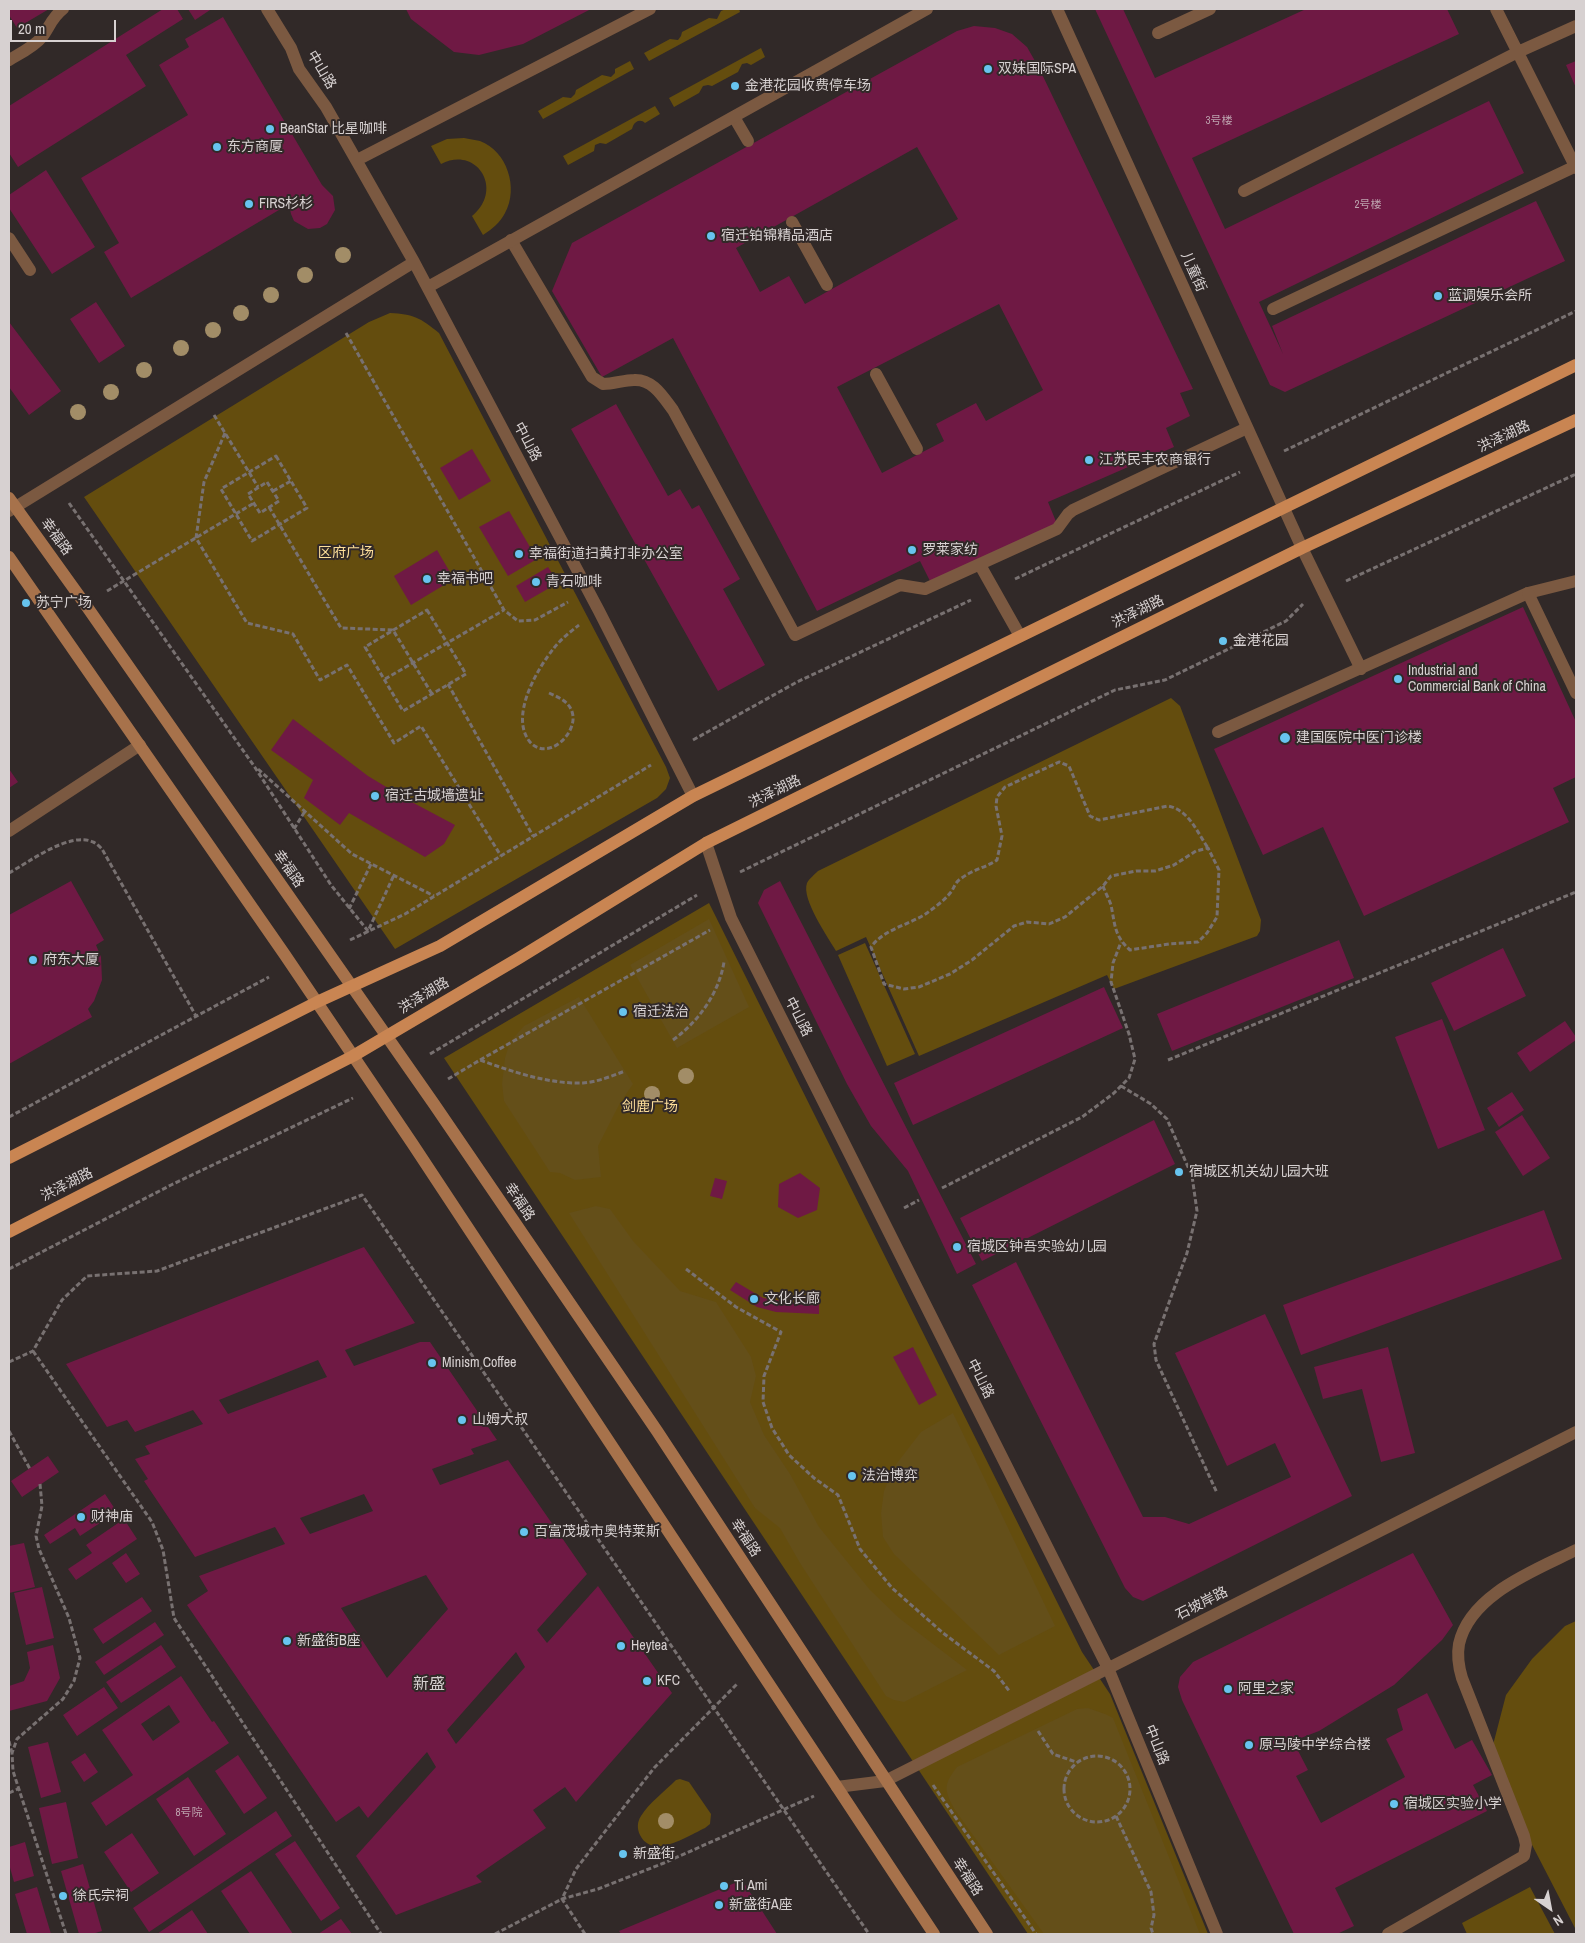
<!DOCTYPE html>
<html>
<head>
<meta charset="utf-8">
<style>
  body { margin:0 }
  #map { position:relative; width:1585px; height:1943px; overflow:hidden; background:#312928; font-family:"Archivo Narrow",sans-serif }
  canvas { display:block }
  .frame { position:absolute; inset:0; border:10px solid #d7d1d1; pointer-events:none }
  .north { position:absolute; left:1525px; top:1883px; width:50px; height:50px; -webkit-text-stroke:4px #312928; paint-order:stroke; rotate:147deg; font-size:14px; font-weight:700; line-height:20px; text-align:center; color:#d7d1d1 }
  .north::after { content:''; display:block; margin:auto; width:18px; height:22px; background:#d7d1d1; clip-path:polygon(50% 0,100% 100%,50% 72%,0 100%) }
  .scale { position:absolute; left:10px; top:20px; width:106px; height:22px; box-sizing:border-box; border:2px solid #d7d1d1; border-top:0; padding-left:6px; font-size:15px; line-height:18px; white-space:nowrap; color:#d7d1d1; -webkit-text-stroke:4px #312928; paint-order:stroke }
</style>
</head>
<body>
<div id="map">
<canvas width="1585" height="1943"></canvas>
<div class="frame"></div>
<div class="north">N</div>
<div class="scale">20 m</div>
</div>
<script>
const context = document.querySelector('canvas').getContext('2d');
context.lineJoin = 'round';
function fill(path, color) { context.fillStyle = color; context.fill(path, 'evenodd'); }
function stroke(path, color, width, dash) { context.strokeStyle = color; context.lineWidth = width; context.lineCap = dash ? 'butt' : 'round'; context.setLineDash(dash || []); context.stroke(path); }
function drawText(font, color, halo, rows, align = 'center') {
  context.font = font + ' "Archivo Narrow","Noto Sans SC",sans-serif'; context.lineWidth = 4; context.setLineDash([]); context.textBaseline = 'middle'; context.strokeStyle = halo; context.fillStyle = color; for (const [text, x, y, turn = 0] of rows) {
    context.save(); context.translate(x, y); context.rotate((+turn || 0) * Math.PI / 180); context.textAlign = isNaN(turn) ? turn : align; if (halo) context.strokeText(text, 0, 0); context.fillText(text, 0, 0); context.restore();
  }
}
fill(new Path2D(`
  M 726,9 L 739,9 L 740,12 L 649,61 L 644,53 L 670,39 L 678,40 L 681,36 L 682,32 L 709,18 L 717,19 L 721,11 Z
  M 761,48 L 765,57 L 751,65 L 747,63 L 742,64 L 738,72 L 712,86 L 708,85 L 703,86 L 699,93 L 674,107 L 669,98 Z
  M 630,61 L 634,69 L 543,119 L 538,111 L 563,97 L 571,98 L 575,94 L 576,90 L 602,75 L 611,77 L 615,73 L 615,69 Z
  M 655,106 L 660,114 L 645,123 C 641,119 635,121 633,126 L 632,129 L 606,144 L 600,143 L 595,145 L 594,151 L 568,165 L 563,156 Z
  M 464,138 C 469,139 475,140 480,141 C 507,151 519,188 505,213 C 500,223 492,229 483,235 L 472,216 C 505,189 476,145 441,164 L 431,146 L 447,139 Z
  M 390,313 C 413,314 421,318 439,333 L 666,767 L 670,778 L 666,789 L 657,798 L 395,949 L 84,497 L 369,322 Z
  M 1171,698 L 1180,706 L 1261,920 L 1260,931 L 1257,936 L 1114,989 L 1107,975 L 919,1056 L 866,937 L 836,951 C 828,937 801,899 807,883 C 809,879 815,874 818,871 Z
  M 709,903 L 1082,1652 L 1110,1694 L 1208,1934 L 1028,1934 L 444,1058 Z
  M 865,943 L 915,1054 L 887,1066 L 838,955 Z
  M 1576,1621 L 1576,1930 L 1498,1779 L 1493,1745 L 1506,1695 L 1532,1659 L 1565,1626 Z
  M 680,1779 L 689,1782 L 711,1814 L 710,1824 L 705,1828 C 688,1836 652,1860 640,1835 C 637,1829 637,1822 641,1816 C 649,1803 664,1792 676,1780 Z
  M 1530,1887 L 1555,1934 L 1467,1934 L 1462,1923 Z`), '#644d0e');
fill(new Path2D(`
  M 709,919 L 749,1007 L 677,1048 L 630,965 Z
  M 579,997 L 633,1084 L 620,1103 L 598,1146 L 601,1177 L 575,1180 L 560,1173 L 550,1172 L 504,1101 L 502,1084 L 505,1058 L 510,1042 L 524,1026 Z
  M 596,1206 L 610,1209 L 633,1241 L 680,1291 L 716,1302 L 751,1357 L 756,1376 L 750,1402 L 764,1435 L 790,1474 L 819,1527 L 870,1590 L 899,1618 L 967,1670 L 904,1702 L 894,1700 L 886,1696 L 800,1563 L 780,1528 L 755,1508 L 569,1213 Z
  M 953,1413 L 1055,1626 L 999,1655 L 894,1554 L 883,1537 L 881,1513 L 884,1491 L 894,1467 L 921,1432 Z
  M 1088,1708 L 1105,1714 L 1113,1718 L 1200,1934 L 1044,1934 L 955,1810 C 944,1790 943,1785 957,1767 L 1077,1709 Z`), '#644f19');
fill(new Path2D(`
  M 9,9 L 49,9 L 17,28 L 9,15 Z
  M 163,9 L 177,9 L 183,19 L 126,55 L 146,86 L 18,167 L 9,153 L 9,106 Z
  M 188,9 L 209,9 L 210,10 L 195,20 Z
  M 406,9 L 591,9 L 523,44 L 479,55 L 454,52 L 411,19 Z
  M 1095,9 L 1123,9 L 1155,78 L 1306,9 L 1447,9 L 1459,34 L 1192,158 L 1225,229 L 1489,101 L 1524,173 L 1259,302 L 1283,354 L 1272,326 L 1536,201 L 1565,261 L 1285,392 L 1270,385 Z
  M 223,17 L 322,185 L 333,196 L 335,210 L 327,224 L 320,228 L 308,229 L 294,221 L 291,214 L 289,204 L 131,298 L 104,252 L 119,243 L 81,178 L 188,115 L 159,65 L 189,47 L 185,39 Z
  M 974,26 L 995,28 L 1012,34 L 1027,47 L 1039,68 L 1193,389 L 1180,393 L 1190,416 L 1166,428 L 1174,447 L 1048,502 L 1057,524 L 931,583 L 920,561 L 817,611 L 673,338 L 602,377 L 552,291 L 572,243 L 957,31 ZM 917,147 L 958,219 L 805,304 L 789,276 L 760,292 L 736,248 ZM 999,304 L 1043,390 L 986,421 L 976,403 L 936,424 L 944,441 L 882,473 L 837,387 Z
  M 1576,61 L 1576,88 L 1566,65 Z
  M 46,170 L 95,247 L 52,274 L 9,208 L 9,195 Z
  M 96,302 L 125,346 L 99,363 L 70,319 Z
  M 9,322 L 61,391 L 29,415 L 9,387 Z
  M 616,404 L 668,496 L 680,489 L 692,509 L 699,505 L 740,579 L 723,589 L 765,665 L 718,691 L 571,429 Z
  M 472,449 L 491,481 L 459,500 L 440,468 Z
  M 509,511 L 537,559 L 508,576 L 479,527 Z
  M 437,550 L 454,579 L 411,605 L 394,576 Z
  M 548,567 L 558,583 L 525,602 L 516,586 Z
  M 1523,607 L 1576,722 L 1576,777 L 1553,788 L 1569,822 L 1364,916 L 1323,827 L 1263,855 L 1214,749 Z
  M 293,719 L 368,776 L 408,800 L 455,825 L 444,844 L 425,857 L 349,813 L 340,825 L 304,798 L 313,780 L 271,750 Z
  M 9,769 L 18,782 L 9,788 Z
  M 71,881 L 104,940 L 96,945 L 101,957 L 102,980 L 94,1001 L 88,1009 L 92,1017 L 9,1064 L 9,915 Z
  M 780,881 L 976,1264 L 957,1274 L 908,1171 L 871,1126 L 847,1084 L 758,903 L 764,890 Z
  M 1339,940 L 1354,978 L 1172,1051 L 1157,1014 Z
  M 1503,948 L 1526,996 L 1454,1031 L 1431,983 Z
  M 1104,987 L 1123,1028 L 913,1125 L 894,1083 Z
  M 1442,1019 L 1485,1130 L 1438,1149 L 1395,1037 Z
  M 1565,1021 L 1576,1037 L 1576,1040 L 1530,1072 L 1517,1053 Z
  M 1512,1092 L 1524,1110 L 1499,1127 L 1487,1108 Z
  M 1522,1115 L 1550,1158 L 1523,1176 L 1495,1132 Z
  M 1154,1120 L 1175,1164 L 982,1261 L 960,1218 Z
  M 800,1173 L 820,1188 L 817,1210 L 798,1218 L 778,1207 L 779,1184 Z
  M 715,1178 L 727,1181 L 722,1199 L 710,1196 Z
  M 1544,1210 L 1562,1259 L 1301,1355 L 1283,1305 Z
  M 364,1247 L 415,1323 L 345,1350 L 354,1366 L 420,1342 L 430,1342 L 497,1440 L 471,1449 L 474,1454 L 432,1469 L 440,1485 L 508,1460 L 587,1574 L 537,1630 L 547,1643 L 598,1586 L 672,1693 L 576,1802 L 565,1787 L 533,1810 L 546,1828 L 476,1876 L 482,1882 L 396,1915 L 356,1856 L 436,1767 L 427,1752 L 368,1818 L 359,1806 L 336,1822 L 187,1605 L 208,1591 L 199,1576 L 285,1544 L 275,1527 L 195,1557 L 144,1481 L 148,1479 L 135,1459 L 150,1454 L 145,1446 L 203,1424 L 193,1410 L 135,1432 L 127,1420 L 107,1427 L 66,1364 ZM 318,1360 L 327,1377 L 228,1414 L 219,1400 ZM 364,1494 L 373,1511 L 310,1534 L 300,1518 ZM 426,1575 L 448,1609 L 387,1678 L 341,1608 ZM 516,1652 L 525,1667 L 456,1744 L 447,1730 Z
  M 1016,1262 L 1143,1517 L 1165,1517 L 1189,1524 L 1291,1477 L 1275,1443 L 1227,1466 L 1175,1353 L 1265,1314 L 1352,1496 L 1143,1601 L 1133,1597 L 1125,1588 L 972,1285 Z
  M 736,1282 L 763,1298 L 795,1303 L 819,1304 L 819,1314 L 776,1312 L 757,1307 L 730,1290 Z
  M 913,1347 L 937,1395 L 919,1405 L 893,1357 Z
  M 1388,1347 L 1415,1453 L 1381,1462 L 1362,1389 L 1323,1399 L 1314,1367 Z
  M 48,1456 L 59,1472 L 22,1497 L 11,1481 Z
  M 105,1494 L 117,1512 L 80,1536 L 75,1528 L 50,1544 L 44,1535 Z
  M 124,1519 L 137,1539 L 76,1580 L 68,1569 L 92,1553 L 86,1545 Z
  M 24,1543 L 35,1587 L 9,1593 L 9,1546 Z
  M 126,1553 L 140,1574 L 126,1583 L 112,1563 Z
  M 1413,1553 L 1453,1625 L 1442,1640 L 1394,1685 L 1319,1731 L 1293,1741 L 1308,1770 L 1296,1776 L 1321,1823 L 1405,1777 L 1386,1739 L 1403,1730 L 1397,1709 L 1427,1693 L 1455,1749 L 1472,1740 L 1492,1775 L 1473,1785 L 1487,1811 L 1335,1888 L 1354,1926 L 1337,1934 L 1294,1934 L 1182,1700 L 1178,1687 L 1180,1677 L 1193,1662 Z
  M 42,1587 L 54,1638 L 26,1645 L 14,1593 Z
  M 142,1597 L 152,1611 L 103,1644 L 93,1629 Z
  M 155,1622 L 164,1635 L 104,1675 L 95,1662 Z
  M 53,1645 L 60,1678 L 47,1701 L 9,1711 L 9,1686 L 24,1681 L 30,1668 L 27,1652 Z
  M 161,1645 L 176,1667 L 121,1703 L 106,1682 Z
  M 181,1676 L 212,1722 L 214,1721 L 229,1743 L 106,1826 L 91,1803 L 133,1775 L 102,1730 ZM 169,1705 L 180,1722 L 153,1741 L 141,1724 Z
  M 104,1687 L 118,1708 L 77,1736 L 63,1715 Z
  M 48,1742 L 61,1792 L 41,1798 L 28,1747 Z
  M 85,1753 L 98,1772 L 84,1782 L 71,1762 Z
  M 238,1755 L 267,1798 L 244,1814 L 215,1771 Z
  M 188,1777 L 226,1834 L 194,1856 L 156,1799 Z
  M 66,1802 L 78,1858 L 52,1864 L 39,1808 Z
  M 276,1811 L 292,1836 L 149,1932 L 133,1908 Z
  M 132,1833 L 159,1873 L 131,1892 L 104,1852 Z
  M 295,1841 L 340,1908 L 321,1921 L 275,1854 Z
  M 25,1842 L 34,1876 L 14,1882 L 9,1864 L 9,1847 Z
  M 83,1864 L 102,1931 L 92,1934 L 79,1934 L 61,1871 Z
  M 251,1871 L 293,1934 L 250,1934 L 221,1891 Z
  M 742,1880 L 777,1934 L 621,1934 L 619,1931 Z
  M 37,1887 L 51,1934 L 27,1934 L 15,1894 Z
  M 192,1910 L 208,1934 L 157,1934 Z
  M 341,1919 L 352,1934 L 318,1934 Z`), '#6f1944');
stroke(new Path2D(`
  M 346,333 L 504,610 L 518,621 L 535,620 L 568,602
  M 214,415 L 258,487
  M 225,433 L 204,482 L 196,538 L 247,623 L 293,634 L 320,680 L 347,665 L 394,743 L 421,726 L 501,856
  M 1284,451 L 1576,311
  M 276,456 L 307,508 L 252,541 L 221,489 Z
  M 267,482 L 279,501 L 260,513 L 248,494 Z
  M 273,491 L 291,481
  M 69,503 L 254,766 L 331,885 L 368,931 L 394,875
  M 269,507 L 341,628 L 393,630 L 432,694
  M 1015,579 L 1240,472
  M 1346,581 L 1576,474
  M 107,591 L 254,503
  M 427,610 L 466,674 L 403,711 L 365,647 Z
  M 385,679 L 504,610
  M 448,684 L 533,836
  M 549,693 C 560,698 571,702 573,716 C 575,736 547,761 530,742 C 509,717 537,669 554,648 C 561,639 570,632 579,625
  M 693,740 L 797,682 L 971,600
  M 258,769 L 352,854 L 434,896
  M 294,829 L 305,811
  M 740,872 L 1115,690 L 1165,680 L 1286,621 L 1303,604
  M 9,873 C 29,862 70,831 93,842 C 96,843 100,847 102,849 L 196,1016
  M 1103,886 C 1105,892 1109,899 1111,905 C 1115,924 1114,936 1130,950 L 1169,944 L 1198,942 L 1207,933 L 1217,917 L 1219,870 L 1208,848 L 1196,851 L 1174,865 L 1155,871 L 1136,871 L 1111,876 L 1103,886 L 1065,917 L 1049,924 L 1027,922 L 1014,926 L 972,960 L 950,974 L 919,987 L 904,989 L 884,984 L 871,947 C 884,929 909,925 927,913 C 935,907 944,901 951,892 C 954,888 955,883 959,880 C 971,870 985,868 997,860 L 1002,836 L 996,806 L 997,797 L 1005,787 L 1059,762 L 1069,766 L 1090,816 L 1099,820 L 1168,806 C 1189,810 1197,832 1208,848
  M 349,909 L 371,864
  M 350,940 L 405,914 L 651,765
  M 673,1040 C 699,1021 719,993 724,962
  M 430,1054 L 697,895
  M 480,1060 L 710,930
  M 1168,1060 L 1576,892
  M 448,1079 L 480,1060 C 513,1072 548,1084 583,1083 C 597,1082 612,1076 625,1071
  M 1121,1086 L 1151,1104 L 1167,1119 L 1192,1176 L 1197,1211 L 1187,1253 L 1154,1344 L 1156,1360 L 1217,1493
  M 9,1117 L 269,977
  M 942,1188 L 1082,1117 L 1114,1093 L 1129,1078 L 1135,1059 L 1129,1034 L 1111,982 L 1113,963 L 1121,942
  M 904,1208 L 919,1200
  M 9,1269 L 171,1185 L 353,1098
  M 686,1269 L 736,1307 L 781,1332 L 764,1376 L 763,1402 L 772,1428 L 789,1455 L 814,1478 L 838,1495 L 860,1549 L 892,1588 L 943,1633 L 994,1671 L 1010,1692
  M 33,1351 L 152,1522 L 163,1550 L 174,1618 L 381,1934
  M 9,1362 L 33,1351 L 62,1300 L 87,1276 L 157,1271 L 362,1195 L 869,1934
  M 9,1431 L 30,1469
  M 40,1484 L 42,1506 L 36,1536 L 39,1549 L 69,1618 L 80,1658 L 74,1681 L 63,1699 L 17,1739 L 12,1753 L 13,1771 L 66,1934
  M 1038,1731 L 1053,1754 L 1076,1762
  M 9,1741 L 12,1753
  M1064 1789a33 33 0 1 1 66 0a33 33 0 1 1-66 0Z
  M 933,1785 L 1036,1934
  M 9,1793 L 18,1789
  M 1116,1816 L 1151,1892 L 1154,1915 L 1151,1928 L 1153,1934
  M 495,1934 L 562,1899 L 598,1889 L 664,1863 L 814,1796
  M 585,1934 L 562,1899 L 576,1869 L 654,1768 L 738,1683`), '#787171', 3, [5, 2.5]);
stroke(new Path2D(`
  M 1496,9 L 1576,168
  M 1158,33 L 1210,9
  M 9,60 C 19,54 34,47 42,37 C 49,28 52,17 63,9
  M 734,117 L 748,141
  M 1244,191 L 1518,52 L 1576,26
  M 792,222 L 827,285
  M 9,238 L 30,270
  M 511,240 L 592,377 L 603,384 C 614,384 624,380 634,380 C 653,379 663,397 673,410 L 795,635 L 900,585 L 925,589 L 1057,529 L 1068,514 L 1073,510 L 1247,428
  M 1273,309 L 1576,166
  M 876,374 L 917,449
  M 1302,548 L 1361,669
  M 980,565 L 1020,636
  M 1218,732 L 1528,593 L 1576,581
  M 9,831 L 140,745
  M 1388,1934 L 1524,1856 L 1526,1845 L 1524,1836 L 1462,1678 C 1459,1668 1457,1655 1459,1644 C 1470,1594 1536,1570 1576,1550`), '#7b5941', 12);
stroke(new Path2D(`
  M 267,9 L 291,48 L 299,69 L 326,107 L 414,262 L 599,611 L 693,796
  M 1057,9 L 1302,548
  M 357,160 L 650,9
  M 428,287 L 927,9
  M 9,511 L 414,262
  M 1528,593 L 1576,693
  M 706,843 L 731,918 L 1108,1668 L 1217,1934
  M 837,1787 L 885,1781 L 1576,1432`), '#7b5941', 12);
stroke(new Path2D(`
  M 9,498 L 85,604 L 434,1104 L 657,1431 L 987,1934
  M 9,557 L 285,955 L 412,1143 L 934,1934`), '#a7724b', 12);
stroke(new Path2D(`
  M 9,1158 L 317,1002 L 440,946 L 693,796 L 1576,365
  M 9,1232 L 353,1056 L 519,958 L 706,843 L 1302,548 L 1576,420`), '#c98552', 12);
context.fillStyle = '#a28d67';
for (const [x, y] of [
  [343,255],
  [305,275],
  [271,295],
  [241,313],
  [213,330],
  [181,348],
  [144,370],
  [111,392],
  [78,412],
  [686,1076],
  [652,1094],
  [666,1821]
]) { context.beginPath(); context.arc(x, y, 8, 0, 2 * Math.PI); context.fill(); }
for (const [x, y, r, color] of [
  [988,69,5,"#67c4ef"],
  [735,86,5,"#67c4ef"],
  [270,129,5,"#67c4ef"],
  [217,147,5,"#67c4ef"],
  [249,204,5,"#67c4ef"],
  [711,236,5,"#67c4ef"],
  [1438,296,5,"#67c4ef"],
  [1089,460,5,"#67c4ef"],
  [912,550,5,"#67c4ef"],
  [519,554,5,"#67c4ef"],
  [427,579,5,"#67c4ef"],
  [536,582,5,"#67c4ef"],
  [26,603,5,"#67c4ef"],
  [1223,641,5,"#67c4ef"],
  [1398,679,5,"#67c4ef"],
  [1285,738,6,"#67c4ef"],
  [375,796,5,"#67c4ef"],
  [33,960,5,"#67c4ef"],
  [623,1012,5,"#67c4ef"],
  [1179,1172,5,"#67c4ef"],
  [957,1247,5,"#67c4ef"],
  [754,1299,5,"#67c4ef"],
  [432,1363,5,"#67c4ef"],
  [462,1420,5,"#67c4ef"],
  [852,1476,5,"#67c4ef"],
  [81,1517,5,"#67c4ef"],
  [524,1532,5,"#67c4ef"],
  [287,1641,5,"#67c4ef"],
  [621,1646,5,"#67c4ef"],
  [647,1681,5,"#67c4ef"],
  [1228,1689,5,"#67c4ef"],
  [1249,1745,5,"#67c4ef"],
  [1394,1804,5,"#67c4ef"],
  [623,1854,5,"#67c4ef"],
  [724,1886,5,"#67c4ef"],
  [63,1896,5,"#67c4ef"],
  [719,1905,5,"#67c4ef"]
]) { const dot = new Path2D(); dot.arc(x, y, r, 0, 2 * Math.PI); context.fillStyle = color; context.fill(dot); stroke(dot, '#312928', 2); }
drawText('11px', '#bda3ae', null, [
  ["3号楼",1219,121],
  ["2号楼",1368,205],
  ["8号院",189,1813]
]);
drawText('14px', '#d7d1d1', '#312928', [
  ["双妹国际SPA",998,69],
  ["金港花园收费停车场",745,86],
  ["BeanStar 比星咖啡",280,129],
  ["东方商厦",227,147],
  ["FIRS杉杉",259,204],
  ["宿迁铂锦精品酒店",721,236],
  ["蓝调娱乐会所",1448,296],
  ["江苏民丰农商银行",1099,460],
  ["罗莱家纺",922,550],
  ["幸福街道扫黄打非办公室",529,554],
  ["幸福书吧",437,579],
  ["青石咖啡",546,582],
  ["苏宁广场",36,603],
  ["金港花园",1233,641],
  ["Industrial and",1408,671],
  ["Commercial Bank of China",1408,687],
  ["建国医院中医门诊楼",1296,738],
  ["宿迁古城墙遗址",385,796],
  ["府东大厦",43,960],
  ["宿迁法治",633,1012],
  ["宿城区机关幼儿园大班",1189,1172],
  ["宿城区钟吾实验幼儿园",967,1247],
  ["文化长廊",764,1299],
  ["Minism Coffee",442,1363],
  ["山姆大叔",472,1420],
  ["法治博弈",862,1476],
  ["财神庙",91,1517],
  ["百富茂城市奥特莱斯",534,1532],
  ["新盛街B座",297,1641],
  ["Heytea",631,1646],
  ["KFC",657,1681],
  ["阿里之家",1238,1689],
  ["原马陵中学综合楼",1259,1745],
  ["宿城区实验小学",1404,1804],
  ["新盛街",633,1854],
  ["Ti Ami",734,1886],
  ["徐氏宗祠",73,1896],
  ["新盛街A座",729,1905]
], 'left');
drawText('14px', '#d7d1d1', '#312928', [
  ["中山路",321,70,59],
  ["儿童街",1193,272,66],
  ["洪泽湖路",1504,437,-25],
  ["中山路",527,442,62],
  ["幸福路",56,537,54],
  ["洪泽湖路",1138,612,-26],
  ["洪泽湖路",775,792,-26],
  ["幸福路",288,869,55],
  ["洪泽湖路",424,996,-31],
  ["中山路",798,1017,63],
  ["洪泽湖路",67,1185,-27],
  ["幸福路",519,1202,56],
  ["中山路",980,1379,63],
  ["幸福路",745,1538,57],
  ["石坡岸路",1202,1604,-27],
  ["中山路",1156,1745,68],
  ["幸福路",967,1877,57]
]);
drawText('14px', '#fedf9a', '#312928', [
  ["区府广场",346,553],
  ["剑鹿广场",650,1107]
]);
drawText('16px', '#d7d1d1', '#312928', [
  ["新盛",429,1685]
]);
</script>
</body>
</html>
